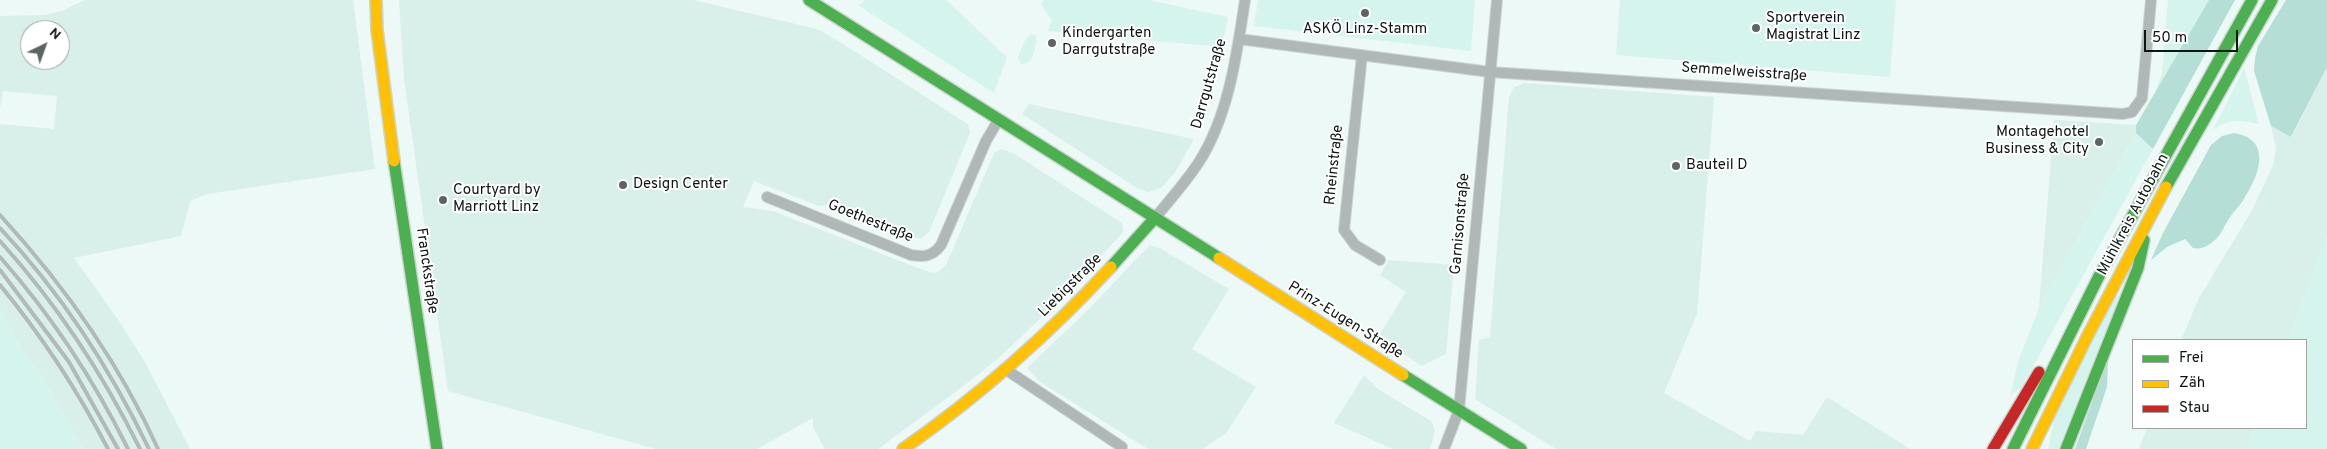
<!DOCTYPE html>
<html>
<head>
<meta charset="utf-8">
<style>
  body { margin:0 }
  #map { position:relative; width:2327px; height:449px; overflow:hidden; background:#edf9f6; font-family:Overpass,sans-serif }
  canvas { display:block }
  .legend { position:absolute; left:2132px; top:339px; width:175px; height:90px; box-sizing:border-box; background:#fff; border:1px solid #9fa2a1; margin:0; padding:6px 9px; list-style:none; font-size:15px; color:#0e1614 }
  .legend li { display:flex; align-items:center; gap:10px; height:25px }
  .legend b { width:25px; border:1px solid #9fa2a1 }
  .north { position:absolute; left:20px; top:20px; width:50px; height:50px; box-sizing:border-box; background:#fff; border:1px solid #9fa2a1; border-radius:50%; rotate:42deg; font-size:14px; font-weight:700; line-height:20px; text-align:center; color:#0e1614 }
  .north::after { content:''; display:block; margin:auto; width:18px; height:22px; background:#5c6563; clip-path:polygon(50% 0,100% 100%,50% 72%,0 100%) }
  .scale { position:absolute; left:2144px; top:30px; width:94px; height:22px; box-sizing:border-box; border:2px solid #0e1614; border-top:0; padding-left:6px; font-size:15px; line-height:18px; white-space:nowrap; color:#0e1614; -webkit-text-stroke:4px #fff; paint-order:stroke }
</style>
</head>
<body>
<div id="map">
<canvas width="2327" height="449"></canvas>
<ul class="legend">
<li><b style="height:6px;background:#4caf50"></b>Frei</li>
<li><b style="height:6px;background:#ffc107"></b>Zäh</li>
<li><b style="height:6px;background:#c62828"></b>Stau</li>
</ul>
<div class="north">N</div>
<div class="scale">50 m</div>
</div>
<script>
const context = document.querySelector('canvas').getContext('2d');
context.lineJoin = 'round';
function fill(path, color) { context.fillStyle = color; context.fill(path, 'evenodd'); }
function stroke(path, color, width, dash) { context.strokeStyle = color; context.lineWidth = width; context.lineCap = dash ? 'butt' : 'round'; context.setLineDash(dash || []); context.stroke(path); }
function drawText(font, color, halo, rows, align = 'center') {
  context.font = font + ' Overpass,sans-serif'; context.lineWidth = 4; context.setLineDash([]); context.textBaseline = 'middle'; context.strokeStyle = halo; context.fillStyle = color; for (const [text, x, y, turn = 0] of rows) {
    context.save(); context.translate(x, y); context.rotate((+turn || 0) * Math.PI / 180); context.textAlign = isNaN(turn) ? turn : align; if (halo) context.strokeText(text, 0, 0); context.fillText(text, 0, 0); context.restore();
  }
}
fill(new Path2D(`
  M 85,0 L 353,0 L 375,169 L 207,194 L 190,201 L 181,236 L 74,258 L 119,321 L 146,364 L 190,449 L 83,449 L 40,373 L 23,351 L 0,310 L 0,124 L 54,129 L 57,96 L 3,91 L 0,109 L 0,16 L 45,15 L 62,11 ZM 30,30 L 60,30 L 60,60 L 30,60 Z
  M 399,0 L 693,0 L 817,29 L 837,40 L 963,121 L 968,124 L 970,133 L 929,232 L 922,238 L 916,238 L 835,204 L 819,206 L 754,181 L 743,207 L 773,211 L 915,267 L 933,273 L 938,272 L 946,265 L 994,153 L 1001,149 L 1013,153 L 1122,223 L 1123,232 L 1070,290 L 1001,356 L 974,378 L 878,449 L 825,449 L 813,427 L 813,418 L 757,449 L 656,449 L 448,391 L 404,79 Z
  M 2327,67 L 2327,238 L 2288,340 L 2181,340 L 2199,298 L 2251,212 L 2273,166 L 2276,148 L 2271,126 L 2292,137 Z
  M 1524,83 L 1714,97 L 1697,314 L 1664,393 L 1750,441 L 1756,431 L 1803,435 L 1827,397 L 1910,449 L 1556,449 L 1475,399 L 1479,340 L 1490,337 L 1509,97 L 1514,87 Z
  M 1029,104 L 1094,118 L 1194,139 L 1176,171 L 1161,188 L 1148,192 L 1137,188 L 1022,114 Z
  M 2054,120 L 2136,125 L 2136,133 L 2039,308 Z
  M 1150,245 L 1161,249 L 1229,289 L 1192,349 L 1256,387 L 1226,433 L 1203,449 L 1148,449 L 1040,382 L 1027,368 L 1089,309 Z
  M 1389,260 L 1454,265 L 1446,354 L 1422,366 L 1378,337 L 1406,292 L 1380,275 Z
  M 1364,375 L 1378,389 L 1431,421 L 1435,431 L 1430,449 L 1393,449 L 1334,423 Z
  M 2147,428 L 2255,428 L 2246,449 L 2139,449 Z`), '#d9efea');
fill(new Path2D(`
  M 865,0 L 946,0 L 1007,57 L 994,93 L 859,6 Z
  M 1044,0 L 1149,0 L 1228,17 L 1222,47 L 1048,31 L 1052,21 L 1041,4 Z
  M 1258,0 L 1475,0 L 1471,51 L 1254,26 Z
  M 1620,0 L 1896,0 L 1890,77 L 1616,55 Z
  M 2168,0 L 2209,0 L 2154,95 L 2162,74 Z
  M 1032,34 L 1036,36 C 1037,43 1034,58 1028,63 L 1021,64 L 1018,58 C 1021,49 1023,39 1032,34 Z
  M 2244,68 L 2259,124 C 2242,120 2228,118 2213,130 Z
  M 2136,133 L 2153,149 L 2022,386 L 2010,396 L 2019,359 L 2039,308 Z
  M 2327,238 L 2327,449 L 2246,449 L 2255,428 L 2306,428 L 2306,340 L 2288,340 Z
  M 2116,295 L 2119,296 L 2058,449 L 2048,449 L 2055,415 Z
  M 0,310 L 23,351 L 40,373 L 83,449 L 0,449 Z`), '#d5f4ed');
fill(new Path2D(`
  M 2209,0 L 2235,0 L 2153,149 L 2136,133 L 2136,125 Z
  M 2286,0 L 2327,0 L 2327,67 L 2291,137 L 2271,126 L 2254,71 L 2255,58 L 2258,46 Z
  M 2234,133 C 2272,139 2260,174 2245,197 C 2240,206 2232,213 2227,222 C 2223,228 2222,233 2217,238 C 2209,245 2203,250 2193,248 L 2185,239 L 2167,247 L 2151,260 L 2163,233 L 2211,145 L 2222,136 Z
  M 2108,359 L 2107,387 L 2086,449 L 2075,449 Z`), '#b5ded6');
const street = new Path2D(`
  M 1239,39 L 1490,72 L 2123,114 L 2132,112 L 2142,98 L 2151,0
  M 1362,55 L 1344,230 L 1355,245 L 1380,260
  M 767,197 L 911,255 C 924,257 932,257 941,245 L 986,141 L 999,119
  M 1154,219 C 1170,200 1186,182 1199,162 C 1229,115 1237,53 1245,0
  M 1005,369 L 1122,447
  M 1444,449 L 1459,410 L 1497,0`);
const fast = new Path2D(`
  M 809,0 L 1219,258
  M 394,161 L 437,449
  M 2166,187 L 2272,0
  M 1111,267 L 1154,219
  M 1403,375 L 1521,449
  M 2013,449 L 2098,278 L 2252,0
  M 2066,449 L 2138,268 L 2144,240`);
const slow = new Path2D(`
  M 376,0 L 377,30 L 394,161
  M 1219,258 L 1403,375
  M 903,449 C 979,396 1048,335 1111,267
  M 2032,449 L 2088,335 L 2166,187`);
const jam = new Path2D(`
  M 1993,449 L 2039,372`);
stroke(street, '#cad4d1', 12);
stroke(fast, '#cad4d1', 14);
stroke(slow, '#cad4d1', 14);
stroke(jam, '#cad4d1', 14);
stroke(street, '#afb8b6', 10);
stroke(fast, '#4caf50', 11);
stroke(slow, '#ffc107', 11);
stroke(jam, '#c62828', 11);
stroke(new Path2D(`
  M 0,215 C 64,285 119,362 158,449
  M 0,228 C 61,293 110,368 149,449
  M 0,241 C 56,303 103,374 140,449
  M 0,257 C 51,315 94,380 128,449
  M 0,270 L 69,362 L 118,449
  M 0,285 C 42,336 78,391 108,449`), '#b1bab8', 4);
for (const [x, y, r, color] of [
  [1365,13,5,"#5c6563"],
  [1756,28,5,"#5c6563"],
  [1052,43,5,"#5c6563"],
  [2099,142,5,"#5c6563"],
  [1676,166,5,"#5c6563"],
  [623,185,5,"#5c6563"],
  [443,200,5,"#5c6563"]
]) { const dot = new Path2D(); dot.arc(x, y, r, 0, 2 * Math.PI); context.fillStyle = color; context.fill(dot); stroke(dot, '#fff', 2); }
drawText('15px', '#0e1614', '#fff', [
  ["Sportverein",1766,19],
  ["Magistrat Linz",1766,36],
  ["ASKÖ Linz-Stamm",1365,30,"center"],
  ["Kindergarten",1062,34],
  ["Darrgutstraße",1062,51],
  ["Montagehotel",2089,133,"right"],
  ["Business & City",2089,150,"right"],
  ["Bauteil D",1686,166],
  ["Design Center",633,185],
  ["Courtyard by",453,191],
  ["Marriott Linz",453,208]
], 'left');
drawText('15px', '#0e1614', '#fff', [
  ["Semmelweisstraße",1744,73,4],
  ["Darrgutstraße",1210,84,-74],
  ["Rheinstraße",1335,165,-84],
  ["Mühlkreis Autobahn",2134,215,-62],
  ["Goethestraße",870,222,22],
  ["Garnisonstraße",1461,224,-85],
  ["Franckstraße",426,271,82],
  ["Liebigstraße",1071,286,-45],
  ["Prinz-Eugen-Straße",1345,321,32]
]);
</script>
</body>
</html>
